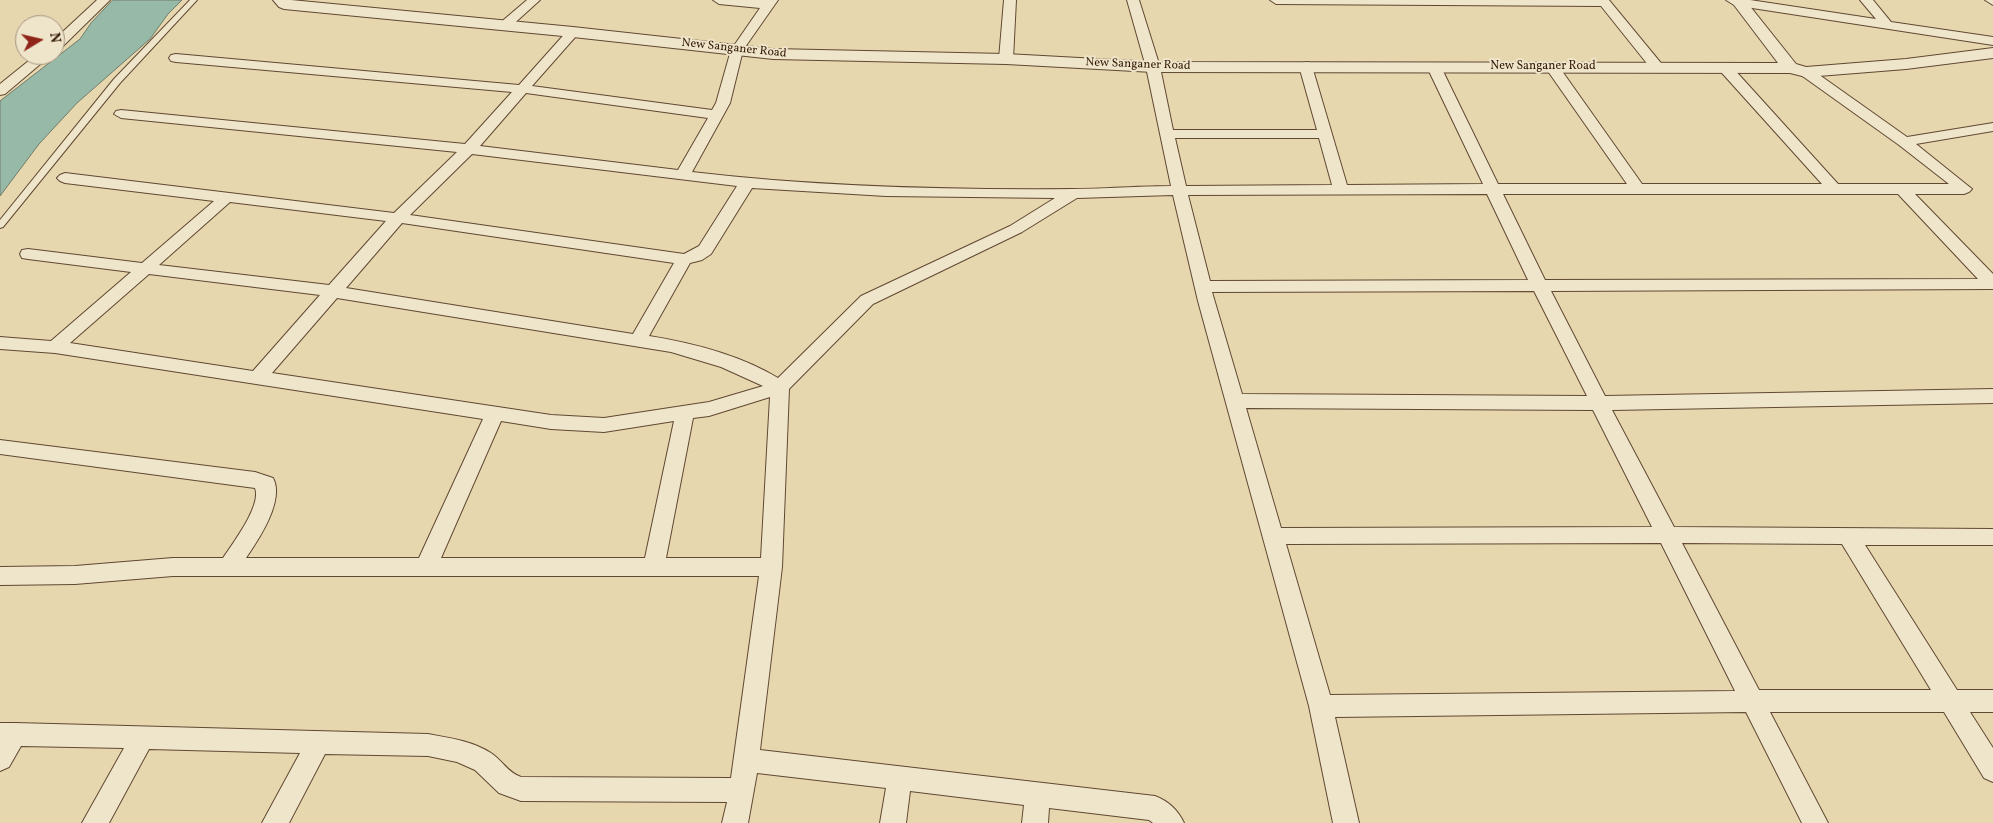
<!DOCTYPE html>
<html>
<head>
<meta charset="utf-8">
<style>
  body { margin:0 }
  #map { position:relative; width:1993px; height:823px; overflow:hidden; background:#e7d7ae; font-family:Vollkorn,serif }
  canvas { display:block }
  .north { position:absolute; left:15px; top:15px; width:50px; height:50px; box-sizing:border-box; background:#efe5ca; border:1px solid #a4937d; border-radius:50%; rotate:81deg; font-size:14px; font-weight:700; line-height:20px; text-align:center; color:#331909 }
  .north::after { content:''; display:block; margin:auto; width:18px; height:22px; background:#8f2418; clip-path:polygon(50% 0,100% 100%,50% 72%,0 100%) }
</style>
</head>
<body>
<div id="map">
<canvas width="1993" height="823"></canvas>
<div class="north">N</div>
</div>
<script>
const context = document.querySelector('canvas').getContext('2d');
context.lineJoin = 'round';
function fill(path, color) { context.fillStyle = color; context.fill(path, 'evenodd'); }
function stroke(path, color, width, dash) { context.strokeStyle = color; context.lineWidth = width; context.lineCap = dash ? 'butt' : 'round'; context.setLineDash(dash || []); context.stroke(path); }
function drawText(font, color, halo, rows, align = 'center') {
  context.font = font + ' Vollkorn,serif'; context.lineWidth = 4; context.setLineDash([]); context.textBaseline = 'middle'; context.strokeStyle = halo; context.fillStyle = color; for (const [text, x, y, turn = 0] of rows) {
    context.save(); context.translate(x, y); context.rotate((+turn || 0) * Math.PI / 180); context.textAlign = isNaN(turn) ? turn : align; if (halo) context.strokeText(text, 0, 0); context.fillText(text, 0, 0); context.restore();
  }
}
const water = new Path2D(`
  M 113,0 L 182,0 L 168,14 L 150,39 L 77,103 L 39,144 L 0,196 L 0,101 L 80,39 L 91,23 Z`);
fill(water, '#97baa8');
stroke(water, '#6f7a68', 1);
const service = new Path2D(`
  M 190,0 L 197,0 L 120,83 L 3,227 L 0,228 L 0,220 L 114,79 Z`);
const minor = new Path2D(`
  M 97,0 L 110,0 L 60,49 L 55,50 L 55,39 Z
  M 527,0 L 540,0 L 508,29 L 500,29 L 498,26 L 500,23 Z
  M 713,0 L 778,0 L 743,50 L 730,103 L 692,172 C 818,187 946,190 1072,189 C 1105,189 1138,186 1171,186 L 1146,67 L 1127,0 L 1139,0 L 1160,67 L 1173,130 L 1317,130 L 1299,66 L 1306,62 L 1311,63 L 1347,185 L 1483,184 L 1427,67 L 1434,63 L 1441,67 L 1498,184 L 1627,184 L 1545,67 L 1552,63 L 1557,64 L 1642,184 L 1822,184 L 1722,73 L 1720,70 L 1722,67 L 1732,67 L 1838,184 L 1949,184 L 1899,145 L 1801,75 L 1799,72 L 1801,69 L 1811,69 L 1907,137 L 1993,123 L 1993,131 L 1916,144 L 1972,189 L 1969,192 L 1964,194 L 1915,194 L 1993,274 L 1993,289 L 1551,291 L 1605,396 L 1993,389 L 1993,403 L 1612,410 L 1674,527 L 1993,529 L 1993,545 L 1865,545 L 1957,690 L 1993,690 L 1993,712 L 1970,712 L 1993,748 L 1993,782 L 1984,778 L 1944,712 L 1770,712 L 1828,823 L 1802,823 L 1746,712 L 1335,717 L 1359,823 L 1333,823 L 1309,706 L 1198,301 L 1173,195 L 1077,198 L 1022,232 L 873,304 L 789,389 L 782,567 L 760,750 L 1155,796 C 1168,801 1178,810 1184,823 L 1153,823 L 1149,820 L 1049,808 L 1048,823 L 1022,823 L 1024,805 L 910,791 L 906,823 L 880,823 L 886,788 L 757,773 L 748,823 L 722,823 L 727,802 L 521,801 L 499,793 L 475,770 L 457,762 L 428,756 L 325,754 L 289,823 L 262,823 L 300,753 L 149,749 L 109,823 L 82,823 L 124,748 L 21,746 L 9,767 L 0,771 L 0,723 L 15,723 L 428,734 C 450,738 472,741 491,753 C 502,760 508,773 521,777 L 731,778 L 759,576 L 173,576 L 75,584 L 0,585 L 0,567 L 75,566 L 173,558 L 223,558 C 233,543 262,505 255,488 L 0,454 L 0,440 L 255,472 L 273,478 C 285,500 259,539 246,558 L 419,558 L 483,419 L 55,353 L 0,349 L 0,337 L 51,341 L 131,272 L 28,259 L 22,258 L 20,254 L 22,250 L 28,249 L 142,263 L 214,201 L 65,183 L 60,181 L 57,178 L 60,175 L 65,173 L 394,213 L 457,152 L 121,118 L 114,114 L 116,111 L 121,110 L 465,144 L 512,92 L 176,62 L 171,61 L 169,58 L 171,55 L 176,54 L 519,85 L 569,29 L 577,29 L 579,32 L 577,35 L 532,86 L 712,110 L 716,103 L 731,50 L 760,8 L 719,4 ZM 526,93 L 708,118 L 678,170 L 480,146 ZM 1175,138 L 1319,138 L 1332,185 L 1186,186 ZM 472,154 L 737,186 L 699,246 L 684,254 L 410,215 ZM 752,188 L 886,196 L 1055,198 L 1010,226 L 861,296 L 778,378 C 740,355 693,343 649,336 L 690,263 L 702,260 L 711,254 ZM 1487,194 L 1528,280 L 1210,281 L 1188,195 ZM 1503,194 L 1898,194 L 1978,279 L 1545,280 ZM 230,202 L 386,221 L 329,285 L 159,265 ZM 402,223 L 674,263 L 633,334 L 346,288 ZM 149,274 L 320,295 L 253,371 L 70,343 ZM 1534,291 L 1587,396 L 1242,394 L 1212,292 ZM 337,298 L 671,352 L 721,367 L 763,386 L 709,402 L 604,418 L 551,415 L 272,373 ZM 770,397 L 761,558 L 666,558 L 693,418 L 709,416 ZM 1246,408 L 1593,410 L 1652,527 L 1281,528 ZM 501,421 L 551,429 L 604,432 L 674,421 L 645,558 L 441,558 ZM 1661,543 L 1735,691 L 1330,695 L 1286,544 ZM 1682,543 L 1842,544 L 1931,690 L 1759,690 Z
  M 1004,0 L 1016,0 L 1013,59 L 1006,63 L 999,59 Z
  M 1270,0 L 1609,0 L 1665,68 L 1663,71 L 1653,71 L 1601,6 L 1276,4 Z
  M 1732,0 L 1750,0 L 1876,19 L 1860,0 L 1873,0 L 1891,22 L 1993,37 L 1993,45 L 1739,6 L 1735,5 Z
  M 1985,0 L 1993,0 L 1993,5 Z
  M 36,55 L 51,55 L 5,94 L 0,95 L 0,84 Z`);
const tertiary = new Path2D(`
  M 273,0 L 291,0 L 573,27 L 773,49 L 1006,54 L 1153,62 L 1778,63 L 1734,5 L 1726,0 L 1745,0 L 1796,64 L 1806,67 L 1906,59 L 1993,48 L 1993,58 L 1906,69 L 1806,77 L 1790,73 L 1153,72 L 1006,64 L 773,59 L 573,37 L 284,9 L 279,7 Z`);
stroke(service, '#604832', 2);
stroke(minor, '#604832', 2);
stroke(tertiary, '#604832', 2);
fill(service, '#efe5ca');
fill(minor, '#efe5ca');
fill(tertiary, '#efe5ca');
drawText('12px', '#331909', '#efe5ca', [
  ["New Sanganer Road",734,49,6],
  ["New Sanganer Road",1138,65,2],
  ["New Sanganer Road",1543,67]
]);
</script>
</body>
</html>
